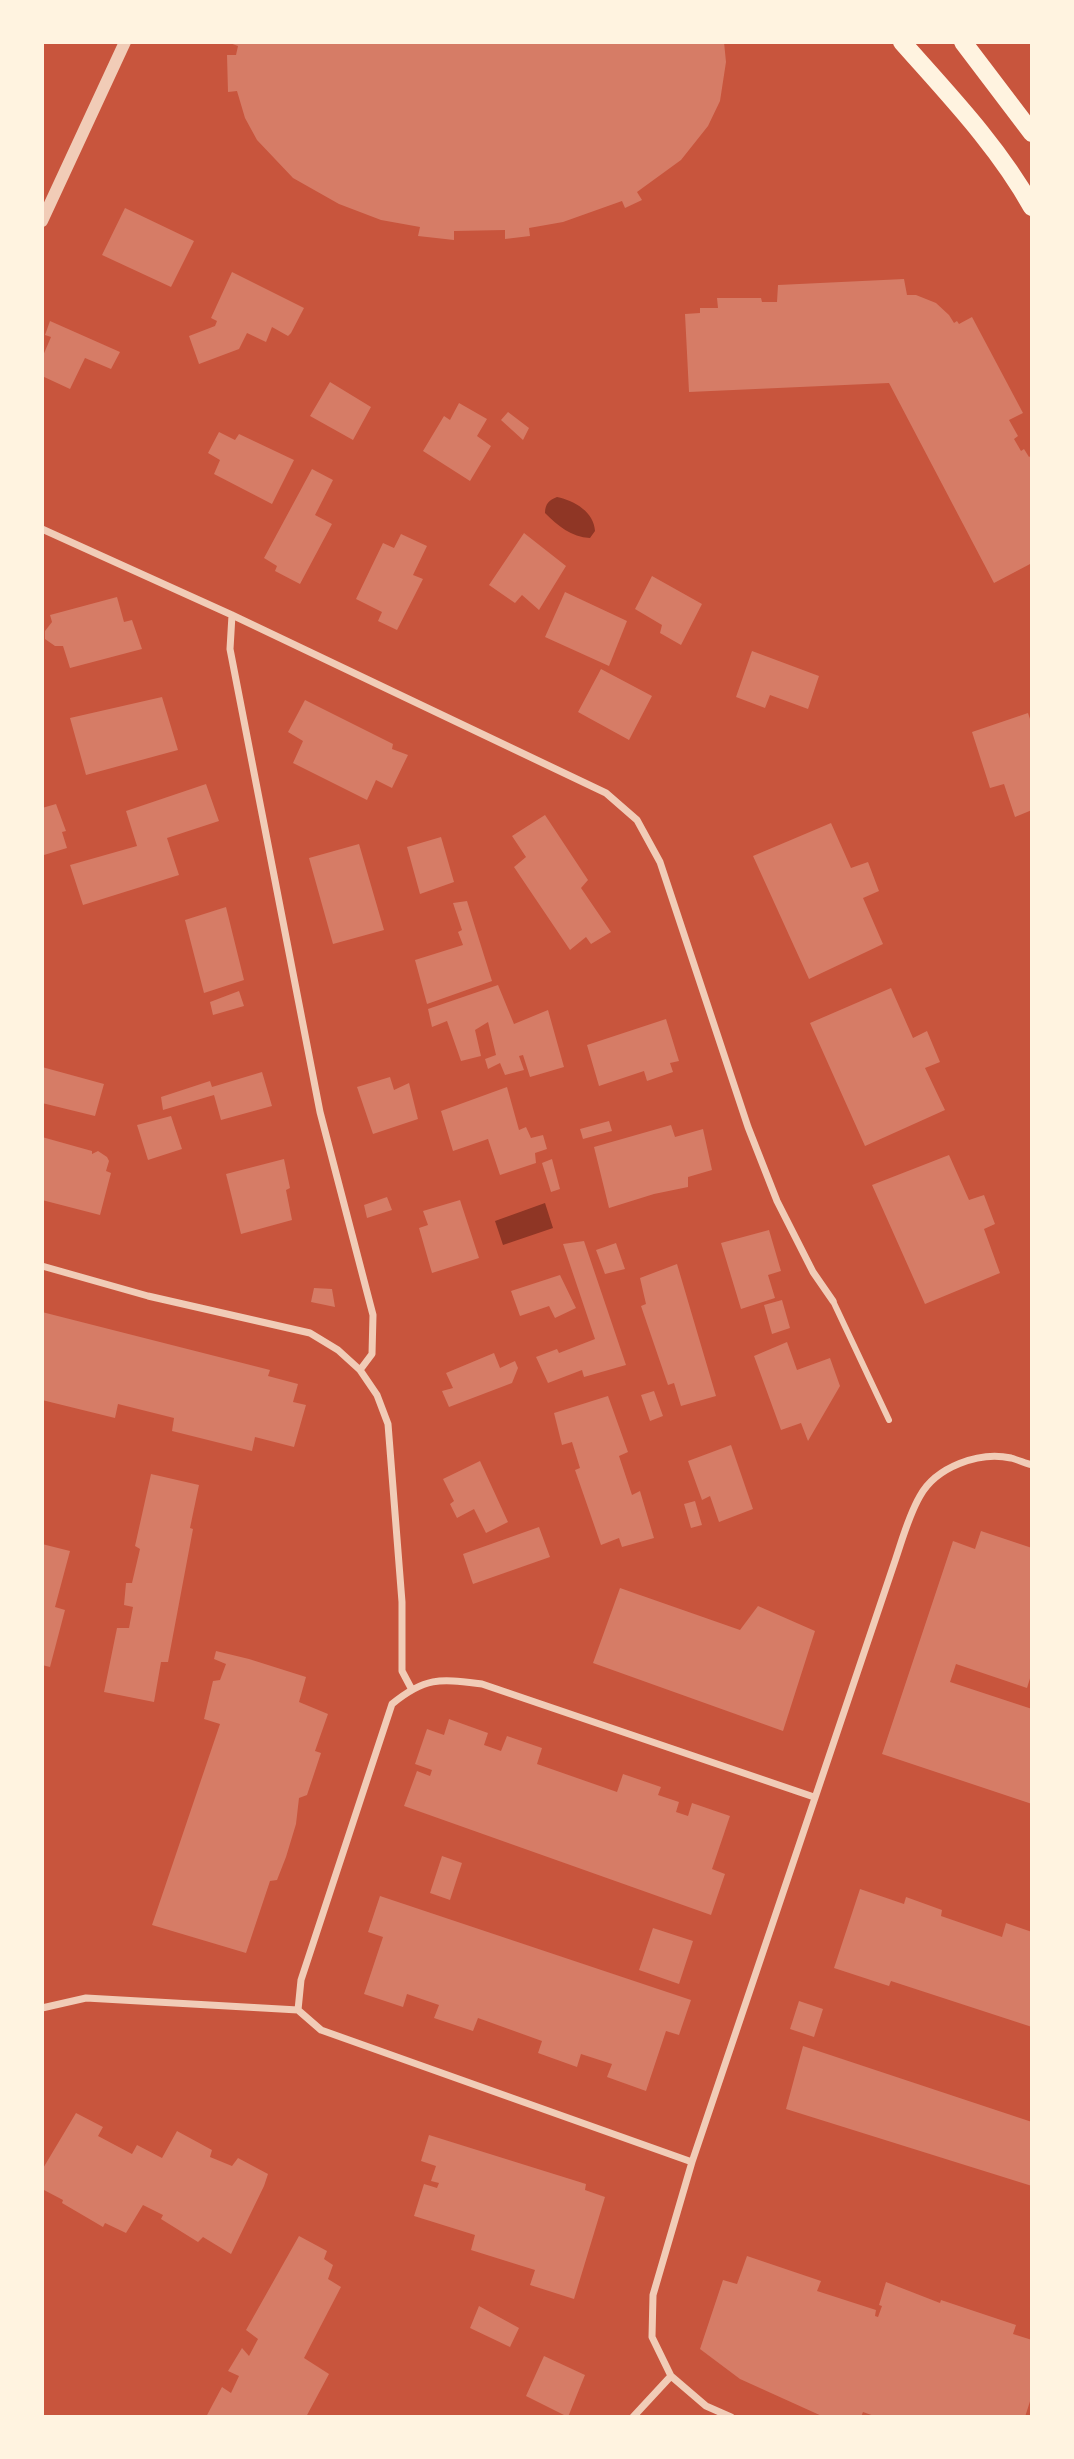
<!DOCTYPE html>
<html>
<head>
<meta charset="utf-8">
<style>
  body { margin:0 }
  #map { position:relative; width:1074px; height:2459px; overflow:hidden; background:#c8553d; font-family:Lato,sans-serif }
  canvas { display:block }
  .frame { position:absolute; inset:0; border:44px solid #fff3e0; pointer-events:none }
</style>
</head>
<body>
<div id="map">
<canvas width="1074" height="2459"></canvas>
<div class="frame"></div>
</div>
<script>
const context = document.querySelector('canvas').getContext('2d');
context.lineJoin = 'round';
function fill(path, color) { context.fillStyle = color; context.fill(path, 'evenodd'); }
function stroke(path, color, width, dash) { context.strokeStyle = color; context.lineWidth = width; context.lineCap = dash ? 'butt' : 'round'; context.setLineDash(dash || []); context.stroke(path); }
fill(new Path2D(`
  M 557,497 C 575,501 594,512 595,531 L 590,538 C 571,537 558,526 545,513 C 545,504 549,500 557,497 Z
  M 545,1203 L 553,1228 L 503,1245 L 495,1221 Z`), '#8f3625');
fill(new Path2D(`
  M 227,42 L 724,42 L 726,62 L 720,101 L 708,126 L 681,160 L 637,192 L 642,200 L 625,208 L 622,201 L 563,222 L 529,228 L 530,236 L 505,239 L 505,230 L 454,231 L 454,240 L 418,236 L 420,227 L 381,220 L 339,204 L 293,178 L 257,140 L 245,118 L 237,91 L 228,92 L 227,55 L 236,55 L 238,46 Z
  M 125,208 L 194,241 L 171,287 L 102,255 Z
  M 232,272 L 304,308 L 291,333 L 288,336 L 272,327 L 266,342 L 247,333 L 239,349 L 199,364 L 189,336 L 215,326 L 217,321 L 211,318 Z
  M 904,279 L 907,295 L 916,295 L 936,303 L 949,315 L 954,323 L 957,321 L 959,324 L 972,317 L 1023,413 L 1009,420 L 1018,436 L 1014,439 L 1021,451 L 1024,449 L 1029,457 L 1032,455 L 1032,563 L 994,583 L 889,383 L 689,392 L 685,314 L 700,313 L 700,308 L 718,308 L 717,298 L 761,298 L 762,302 L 777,302 L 778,285 Z
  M 50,321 L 120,352 L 111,369 L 85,358 L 70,389 L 42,376 L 42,358 L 51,337 L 45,335 Z
  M 330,382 L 371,407 L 353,440 L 310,416 Z
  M 459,403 L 487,419 L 477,436 L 491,446 L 470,481 L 423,451 L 444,416 L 450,420 Z
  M 508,412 L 529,428 L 523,440 L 501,420 Z
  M 219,432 L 235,440 L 239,434 L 294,460 L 272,504 L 214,474 L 220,460 L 208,453 Z
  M 312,469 L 333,480 L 315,515 L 332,524 L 300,584 L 275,571 L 277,566 L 264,558 Z
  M 524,533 L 566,566 L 539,610 L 522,595 L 515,603 L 489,585 Z
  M 401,534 L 427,546 L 413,575 L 423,579 L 397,630 L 378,621 L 382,612 L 356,599 L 383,543 L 394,548 Z
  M 652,576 L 702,604 L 681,645 L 660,633 L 662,625 L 635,609 Z
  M 565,592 L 627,621 L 609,666 L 545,637 Z
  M 117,597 L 124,622 L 132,620 L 142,649 L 70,668 L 63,646 L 55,646 L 45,639 L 45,631 L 52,622 L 50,615 Z
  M 752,651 L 819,676 L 808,709 L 770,695 L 765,708 L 736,697 Z
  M 601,669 L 652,696 L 629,740 L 578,712 Z
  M 162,697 L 178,750 L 86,775 L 70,718 Z
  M 305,700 L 393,744 L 392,749 L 408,755 L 392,788 L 376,780 L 367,800 L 293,763 L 303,741 L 288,732 Z
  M 1028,713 L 1032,725 L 1032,810 L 1015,817 L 1004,784 L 990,788 L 972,732 Z
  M 206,784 L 219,821 L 167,838 L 179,875 L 83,905 L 70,865 L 137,846 L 126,811 Z
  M 56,804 L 66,831 L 62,832 L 67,848 L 44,855 L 42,850 L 42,808 Z
  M 545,815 L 588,880 L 581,888 L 611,932 L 591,944 L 586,937 L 570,950 L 514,867 L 526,857 L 512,836 Z
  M 831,823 L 851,868 L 868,862 L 879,891 L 863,898 L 883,944 L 809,979 L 753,856 Z
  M 441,837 L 454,882 L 420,894 L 407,847 Z
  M 359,844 L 384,930 L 333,944 L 309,858 Z
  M 467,901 L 492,981 L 427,1004 L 415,960 L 463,945 L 458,932 L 462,930 L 453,903 Z
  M 226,907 L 244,980 L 204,993 L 185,920 Z
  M 498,985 L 514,1024 L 548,1010 L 564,1067 L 530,1077 L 523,1055 L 519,1056 L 524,1070 L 505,1075 L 500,1063 L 488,1069 L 485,1059 L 496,1055 L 488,1022 L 475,1030 L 481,1056 L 461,1061 L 447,1021 L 432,1027 L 428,1009 Z
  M 891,988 L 913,1038 L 927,1031 L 940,1062 L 925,1068 L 945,1110 L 865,1146 L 810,1023 Z
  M 239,991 L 244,1006 L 213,1015 L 210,1002 Z
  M 666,1019 L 679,1061 L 670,1063 L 673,1072 L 647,1081 L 644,1071 L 599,1086 L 587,1045 Z
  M 42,1067 L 104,1084 L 95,1116 L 42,1103 Z
  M 262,1072 L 272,1106 L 221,1120 L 214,1095 L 163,1110 L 161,1097 L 210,1081 L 212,1087 Z
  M 390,1077 L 394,1090 L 409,1083 L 418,1119 L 373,1134 L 357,1087 Z
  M 507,1087 L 519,1130 L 526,1127 L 531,1138 L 543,1135 L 547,1149 L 535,1153 L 536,1163 L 500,1175 L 488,1139 L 453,1151 L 441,1111 Z
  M 171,1116 L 182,1149 L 148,1160 L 137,1125 Z
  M 609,1121 L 612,1131 L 583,1139 L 580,1129 Z
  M 671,1125 L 675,1137 L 703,1129 L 712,1170 L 688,1177 L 688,1187 L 654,1194 L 609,1208 L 594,1147 Z
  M 42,1137 L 92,1151 L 92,1154 L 98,1151 L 107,1157 L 109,1161 L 106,1171 L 111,1173 L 100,1215 L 42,1200 Z
  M 949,1155 L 969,1200 L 984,1195 L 995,1224 L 984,1229 L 1000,1273 L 925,1304 L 872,1185 Z
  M 284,1159 L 290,1188 L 286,1190 L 292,1220 L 241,1234 L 226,1174 Z
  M 552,1159 L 560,1189 L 551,1192 L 542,1163 Z
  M 387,1197 L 392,1210 L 367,1218 L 364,1205 Z
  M 460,1200 L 479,1258 L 432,1273 L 419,1228 L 428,1225 L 423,1211 Z
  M 769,1230 L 781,1271 L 768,1275 L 775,1298 L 741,1309 L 721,1243 Z
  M 584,1241 L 626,1365 L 584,1377 L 582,1370 L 548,1383 L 536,1357 L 557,1349 L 559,1353 L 595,1339 L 563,1244 Z
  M 616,1243 L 625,1269 L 605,1274 L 596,1250 Z
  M 677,1264 L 716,1396 L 681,1406 L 674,1383 L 668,1385 L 641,1306 L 646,1304 L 640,1278 Z
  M 560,1275 L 576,1308 L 555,1318 L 549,1306 L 520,1316 L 511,1291 Z
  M 314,1288 L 332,1289 L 335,1307 L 311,1302 Z
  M 782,1300 L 790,1328 L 772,1334 L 764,1305 Z
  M 42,1312 L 270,1370 L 268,1376 L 298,1384 L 293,1402 L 306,1405 L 294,1447 L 255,1437 L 252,1451 L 172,1431 L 174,1418 L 118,1404 L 115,1418 L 42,1400 Z
  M 787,1342 L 797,1370 L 830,1358 L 840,1386 L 808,1441 L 801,1423 L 781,1430 L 754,1356 Z
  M 494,1353 L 500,1368 L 515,1361 L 518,1368 L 512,1383 L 449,1407 L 442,1391 L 453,1388 L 446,1373 Z
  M 654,1391 L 663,1416 L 650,1421 L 641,1395 Z
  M 608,1396 L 628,1452 L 619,1456 L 632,1495 L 640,1491 L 654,1538 L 622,1547 L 619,1538 L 601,1545 L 575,1470 L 580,1468 L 572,1442 L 562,1445 L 554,1413 Z
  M 731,1445 L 753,1509 L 719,1522 L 710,1496 L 702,1500 L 688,1461 Z
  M 480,1461 L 508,1522 L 486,1533 L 474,1509 L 457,1518 L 450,1504 L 454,1501 L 443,1479 Z
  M 151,1474 L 199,1485 L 190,1528 L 193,1529 L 168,1662 L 161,1662 L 154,1702 L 104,1692 L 117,1628 L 129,1628 L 133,1607 L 124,1605 L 126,1583 L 132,1583 L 140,1549 L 135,1546 Z
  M 695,1501 L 702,1525 L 691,1528 L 684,1504 Z
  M 539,1527 L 550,1557 L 473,1584 L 463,1554 Z
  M 981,1531 L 1032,1548 L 1032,1672 L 1027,1688 L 956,1664 L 950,1682 L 1032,1709 L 1032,1804 L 882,1754 L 953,1541 L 975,1549 Z
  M 42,1544 L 70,1551 L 55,1607 L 65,1610 L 50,1667 L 42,1665 Z
  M 620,1588 L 740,1630 L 758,1606 L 815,1631 L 783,1731 L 593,1663 Z
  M 216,1651 L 249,1659 L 306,1677 L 299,1702 L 328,1714 L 315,1751 L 321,1753 L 307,1795 L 299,1798 L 296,1824 L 286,1857 L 277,1880 L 270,1881 L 246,1953 L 152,1925 L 220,1724 L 204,1719 L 213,1681 L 220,1680 L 226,1664 L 214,1659 Z
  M 449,1719 L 488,1733 L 484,1745 L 501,1751 L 507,1736 L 542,1748 L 537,1764 L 617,1792 L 623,1774 L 661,1787 L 658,1795 L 679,1802 L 676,1812 L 688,1816 L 692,1803 L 730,1816 L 712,1869 L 725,1874 L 711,1915 L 404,1806 L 417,1771 L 430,1776 L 432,1770 L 415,1764 L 427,1729 L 444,1735 Z
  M 442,1856 L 462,1863 L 450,1900 L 430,1893 Z
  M 860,1889 L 904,1904 L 906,1897 L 942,1910 L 941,1916 L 1002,1937 L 1006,1923 L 1032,1932 L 1032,2027 L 891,1981 L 889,1986 L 834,1968 Z
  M 380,1896 L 691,2000 L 679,2035 L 666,2031 L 646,2091 L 607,2077 L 612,2064 L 581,2054 L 577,2067 L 538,2053 L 542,2041 L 478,2018 L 473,2031 L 434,2018 L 439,2005 L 407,1994 L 403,2007 L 364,1994 L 383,1937 L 368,1932 Z
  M 653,1928 L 693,1941 L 679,1984 L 639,1970 Z
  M 799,2001 L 823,2009 L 814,2037 L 790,2029 Z
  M 803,2046 L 1032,2122 L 1032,2186 L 786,2109 Z
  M 76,2113 L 103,2127 L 98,2136 L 132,2154 L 137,2145 L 162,2158 L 177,2131 L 212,2150 L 210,2157 L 232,2166 L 238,2158 L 268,2174 L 264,2186 L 231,2254 L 203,2237 L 198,2242 L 161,2219 L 163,2215 L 143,2205 L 126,2233 L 105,2223 L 103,2227 L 62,2203 L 63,2200 L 42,2189 L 42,2170 Z
  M 429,2135 L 586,2184 L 585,2190 L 605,2197 L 574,2299 L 530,2285 L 535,2270 L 471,2250 L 475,2235 L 414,2216 L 424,2184 L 437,2188 L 439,2183 L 431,2181 L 436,2166 L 421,2161 Z
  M 299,2236 L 327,2251 L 324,2259 L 333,2265 L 328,2279 L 341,2287 L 304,2358 L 329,2374 L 306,2417 L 206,2417 L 222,2387 L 231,2393 L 239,2376 L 228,2371 L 242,2348 L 249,2356 L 258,2339 L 246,2330 Z
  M 747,2256 L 821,2281 L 817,2291 L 876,2310 L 875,2316 L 878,2317 L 882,2306 L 879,2305 L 886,2282 L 940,2303 L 941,2300 L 1016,2325 L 1013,2334 L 1032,2340 L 1032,2395 L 1025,2417 L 877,2417 L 863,2412 L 861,2417 L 824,2417 L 740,2379 L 700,2349 L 723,2280 L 737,2284 Z
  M 479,2306 L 519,2328 L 510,2347 L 470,2328 Z
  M 544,2356 L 585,2375 L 568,2417 L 526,2396 Z`), '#d67c66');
stroke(new Path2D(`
  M 833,1301 L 889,1420`), '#f1ccb7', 6);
stroke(new Path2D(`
  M 42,529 L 232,615 L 606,793 L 637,820 L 660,862 L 748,1127 L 777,1201 L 813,1272 L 833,1301
  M 232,615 L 230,649 L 320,1112 L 373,1315 L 372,1354 L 360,1370
  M 42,1266 L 148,1296 L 310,1333 L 338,1350 L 360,1370 L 377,1395 L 388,1424 L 402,1602 L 402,1671 L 411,1688
  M 42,2008 L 86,1998 L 298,2010 L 321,2030 L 692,2162
  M 298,2010 L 301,1980 L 392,1704 C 426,1676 441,1679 482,1684 L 814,1797
  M 633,2417 L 671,2376
  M 731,2417 L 706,2406 L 671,2376 L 652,2337 L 653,2295 L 692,2162 L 896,1558 C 903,1537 909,1515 920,1496 C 936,1467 979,1451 1011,1458 C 1018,1460 1025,1463 1032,1465`), '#f1ccb7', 7);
stroke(new Path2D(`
  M 42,221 L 125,42`), '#f1ccb7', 12);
stroke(new Path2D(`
  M 902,42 C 948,94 998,146 1032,207
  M 963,42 L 1032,133`), '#fff3e0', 18);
</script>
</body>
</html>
